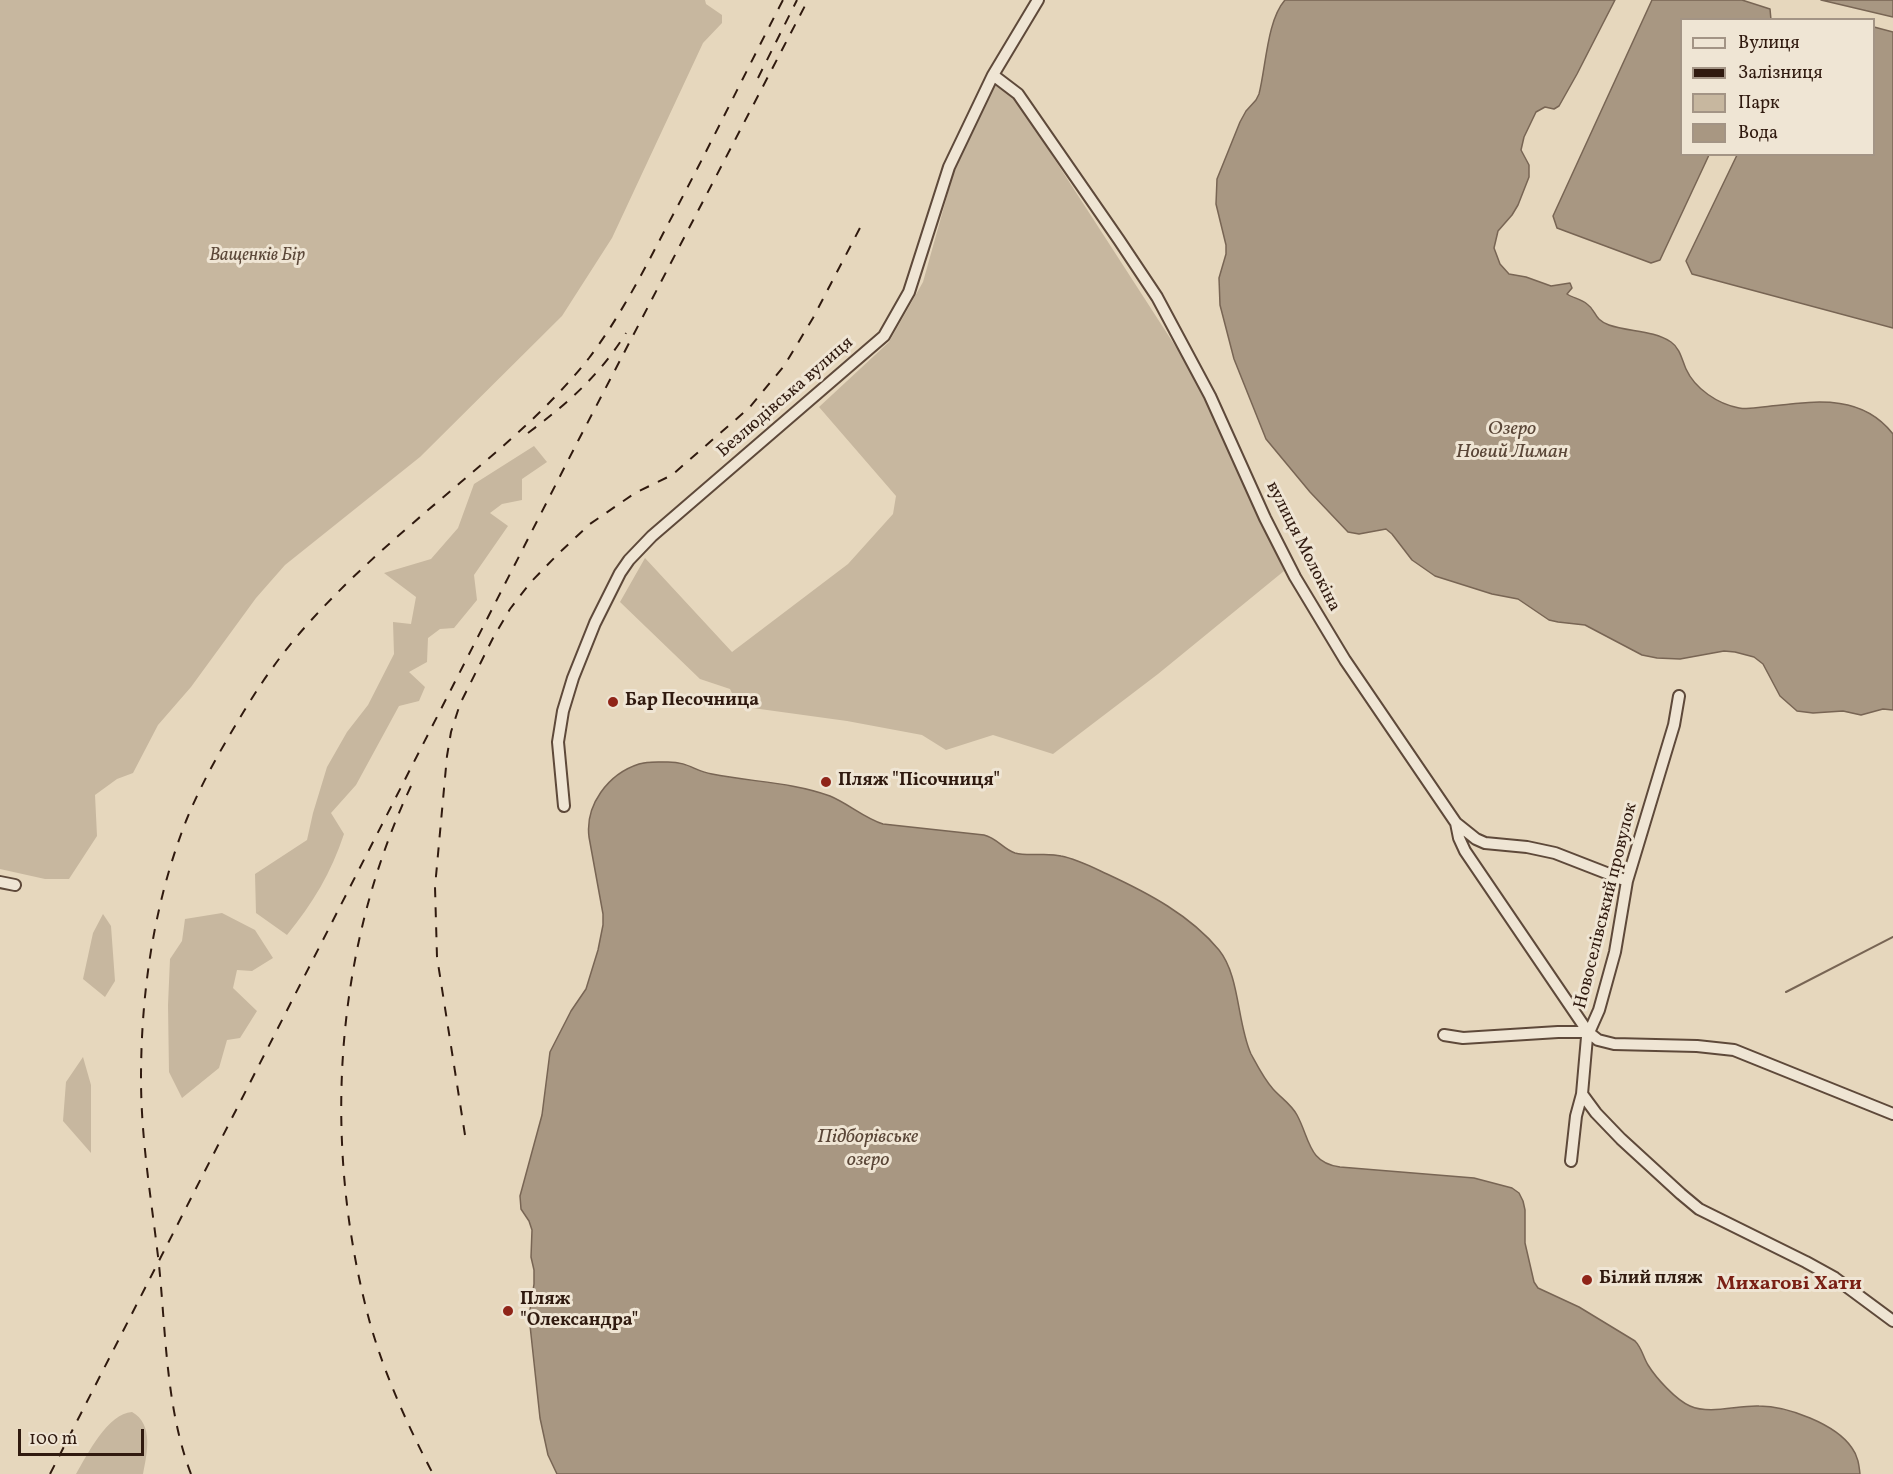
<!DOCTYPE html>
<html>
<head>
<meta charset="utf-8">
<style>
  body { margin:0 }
  #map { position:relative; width:1893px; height:1474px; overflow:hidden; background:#e6d7bd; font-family:Vollkorn,serif }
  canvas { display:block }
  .legend { position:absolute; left:1680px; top:18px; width:195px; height:138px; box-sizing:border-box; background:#efe5d4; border:2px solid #a39485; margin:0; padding:8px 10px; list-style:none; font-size:18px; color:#301a0f }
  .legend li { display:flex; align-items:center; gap:12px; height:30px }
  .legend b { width:30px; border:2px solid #a39485 }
  .scale { position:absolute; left:18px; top:1429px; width:126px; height:27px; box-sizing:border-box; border:3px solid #301a0f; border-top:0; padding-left:8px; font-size:18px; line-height:21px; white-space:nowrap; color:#301a0f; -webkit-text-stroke:4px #efe5d4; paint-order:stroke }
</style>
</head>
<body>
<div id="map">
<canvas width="1893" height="1474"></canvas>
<ul class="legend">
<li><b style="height:8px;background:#efe5d4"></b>Вулиця</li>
<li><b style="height:8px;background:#301a0f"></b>Залізниця</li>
<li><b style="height:16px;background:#c7b79f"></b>Парк</li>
<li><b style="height:16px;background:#a89782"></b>Вода</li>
</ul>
<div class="scale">100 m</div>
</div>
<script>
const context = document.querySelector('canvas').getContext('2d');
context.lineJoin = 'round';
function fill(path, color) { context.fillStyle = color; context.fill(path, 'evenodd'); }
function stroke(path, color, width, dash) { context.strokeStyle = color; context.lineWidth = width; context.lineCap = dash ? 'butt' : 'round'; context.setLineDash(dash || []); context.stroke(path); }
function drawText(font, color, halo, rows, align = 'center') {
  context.font = font + ' Vollkorn,serif'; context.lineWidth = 6; context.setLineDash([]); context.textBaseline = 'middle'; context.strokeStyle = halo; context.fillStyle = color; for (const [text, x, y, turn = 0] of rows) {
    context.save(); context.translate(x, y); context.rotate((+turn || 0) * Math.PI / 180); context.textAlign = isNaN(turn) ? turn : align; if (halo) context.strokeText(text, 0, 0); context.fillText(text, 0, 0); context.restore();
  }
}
fill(new Path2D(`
  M 0,0 L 705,0 L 706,4 L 722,15 L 722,23 L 703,43 L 612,238 L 562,316 L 420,457 L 285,565 L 256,598 L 191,687 L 158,725 L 133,773 L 117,779 L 95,795 L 97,836 L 69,879 L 45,879 L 0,869 Z
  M 995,85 L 1015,98 L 1203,389 L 1284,571 L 1158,674 L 1053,754 L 993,735 L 946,750 L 922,735 L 847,721 L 738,706 L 730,689 L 700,679 L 620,602 L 645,558 L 732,652 L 848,564 L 893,514 L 896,496 L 819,407 L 889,342 L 923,282 L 954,171 Z
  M 534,446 L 547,462 L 522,479 L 522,500 L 502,504 L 490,513 L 508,526 L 474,575 L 477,600 L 454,628 L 440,629 L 428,638 L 427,662 L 409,672 L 425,687 L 419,701 L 399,706 L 356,785 L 331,813 L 344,834 C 331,873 313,903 287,935 L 256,913 L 255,874 L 307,840 L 313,813 L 327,767 L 347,732 L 368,705 L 394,654 L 393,622 L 411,624 L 416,597 L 384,573 L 431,559 L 458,528 L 474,484 Z
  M 222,913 L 255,930 L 273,958 L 252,971 L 237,970 L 233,988 L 257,1011 L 240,1038 L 227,1040 L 219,1068 L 182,1098 L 169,1072 L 168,1005 L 170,959 L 182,941 L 185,919 Z
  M 103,914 L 111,926 L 115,981 L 105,997 L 83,979 L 93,933 Z
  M 83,1057 L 91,1085 L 91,1153 L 63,1121 L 66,1082 Z
  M 132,1412 C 154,1424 147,1454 143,1474 L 76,1474 C 87,1455 108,1413 132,1412 Z`), '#c7b79f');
const water = new Path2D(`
  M 1285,0 L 1615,0 L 1577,74 L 1559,106 L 1554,109 L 1545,107 L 1536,112 L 1524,137 L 1521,150 L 1529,165 L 1529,177 L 1518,205 L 1512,215 L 1498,231 L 1494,248 L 1500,264 L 1509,274 L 1526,277 L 1551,286 L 1570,283 L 1572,288 L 1567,294 C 1573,298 1581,299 1587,304 C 1597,311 1593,319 1609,325 C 1629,332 1653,330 1671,342 C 1680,348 1682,360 1686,369 C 1695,389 1718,404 1739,408 C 1750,410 1761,407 1771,406 C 1816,401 1862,394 1893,434 L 1893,710 L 1883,709 L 1861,715 L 1843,711 L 1813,713 L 1797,711 L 1780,696 L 1763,664 L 1754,657 L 1735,652 L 1724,651 L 1680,659 L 1657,658 L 1642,655 L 1585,625 L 1558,622 L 1549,620 L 1518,599 L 1492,594 L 1435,576 L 1412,560 L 1392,534 L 1386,529 L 1359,534 L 1348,532 L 1310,492 L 1266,439 L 1234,359 L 1220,305 L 1219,278 L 1226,254 L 1226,245 L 1216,204 L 1217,179 L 1240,122 L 1246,111 L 1256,100 L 1259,94 C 1266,67 1267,20 1285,0 Z
  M 1652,0 L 1742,0 L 1770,9 L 1771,20 L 1682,20 L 1682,154 L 1709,155 L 1660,260 L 1651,263 L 1557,228 L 1553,216 Z
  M 1821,0 L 1893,0 L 1893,17 Z
  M 1874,27 L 1893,32 L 1893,328 L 1692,274 L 1686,261 L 1737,155 L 1874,154 Z
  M 668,762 C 689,762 694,771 712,774 C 751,782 792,782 830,796 C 849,804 864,818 883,824 L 984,835 C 997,838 1003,849 1015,853 C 1030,857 1046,852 1061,856 C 1077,859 1092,867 1107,874 C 1148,893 1190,915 1219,950 C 1240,976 1237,1023 1251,1054 C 1257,1065 1264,1079 1273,1089 C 1281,1098 1291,1104 1297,1115 C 1310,1139 1308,1163 1340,1167 L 1474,1178 L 1512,1188 L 1519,1193 L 1523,1201 L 1525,1210 L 1525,1243 L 1534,1282 L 1538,1288 L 1579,1307 L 1635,1341 C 1642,1348 1643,1357 1648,1365 C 1656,1378 1676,1400 1690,1406 C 1711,1415 1737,1405 1759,1406 C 1787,1406 1836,1424 1852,1448 C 1858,1456 1859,1465 1860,1474 L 557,1474 L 548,1455 L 540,1418 L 529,1316 L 534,1284 L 534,1270 L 531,1257 L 532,1230 L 529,1221 L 521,1209 L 520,1196 L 542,1115 L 550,1052 L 571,1011 L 586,989 L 598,950 L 603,925 L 603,914 L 589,837 C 585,805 608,774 639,764 C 648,761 658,762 668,762 Z`);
fill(water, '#a89782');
stroke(water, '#786554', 1.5);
stroke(new Path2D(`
  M 1786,992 L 1893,937`), '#786554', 2);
const minor = new Path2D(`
  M 993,75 L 1018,94 L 1119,240 L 1157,297 L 1210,396 L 1265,518 L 1295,577 L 1345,660 L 1456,823 L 1459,838 L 1465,851 L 1588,1032 L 1598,1040 L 1614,1044 L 1697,1046 L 1734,1050 L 1893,1114
  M 564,806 L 558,742 L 563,711 L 573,678 L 595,623 L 620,573 L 629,560 L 652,536 L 884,336 L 909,292 L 949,167 L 993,75 L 1038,0
  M 1456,823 L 1476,839 L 1485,843 L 1527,847 L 1555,853 L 1627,881
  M 0,882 L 15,885
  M 1444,1035 L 1463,1038 L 1558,1032 L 1588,1032
  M 1582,1094 L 1596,1113 L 1621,1139 L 1681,1194 L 1699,1209 L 1806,1262 L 1835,1278 L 1893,1321
  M 1571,1161 L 1576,1116 L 1582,1094 L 1587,1037 L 1599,1010 L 1615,952 L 1627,881 L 1674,725 L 1679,696`);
stroke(minor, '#5e493a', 14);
stroke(minor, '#efe5d4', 10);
stroke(new Path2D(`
  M 758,78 L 797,0
  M 528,433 C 567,404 600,375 626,333
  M 411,786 C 333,952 322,1147 370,1323 C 385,1376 408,1426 433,1474
  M 465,1135 L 437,957 L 435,887 L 447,756 L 451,732 L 460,704 L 493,638 L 510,609 L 530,583 L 558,554 L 590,524 L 635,493 L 672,475 L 749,408 L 784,366 L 813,318 L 862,224
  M 50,1474 L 578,441 L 808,0
  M 191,1474 C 166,1409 166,1334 159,1265 C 152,1203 141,1141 141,1079 C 141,991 154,903 186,821 C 201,784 221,749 241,716 C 260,684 281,654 306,626 C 353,573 407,528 461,482 C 506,444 552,405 589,358 C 620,317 643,272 667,226 C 707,152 744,75 783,0`), '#301a0f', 2, [10, 10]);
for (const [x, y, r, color] of [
  [613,702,6,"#8f2418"],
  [826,782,6,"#8f2418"],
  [1587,1280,6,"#8f2418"],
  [508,1311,6,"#8f2418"]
]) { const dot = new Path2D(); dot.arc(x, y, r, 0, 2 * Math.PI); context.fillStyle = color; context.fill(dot); stroke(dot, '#efe5d4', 2); }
drawText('italic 18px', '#5d493a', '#efe5d4', [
  ["Ващенків Бір",257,257]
]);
drawText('18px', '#301a0f', '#efe5d4', [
  ["Безлюдівська вулиця",786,398,-41],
  ["вулиця Молокіна",1302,547,63],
  ["Новоселівський провулок",1607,906,-76]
]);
drawText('bold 18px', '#301a0f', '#efe5d4', [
  ["Бар Песочница",625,702],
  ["Пляж \"Пісочниця\"",838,782],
  ["Білий пляж",1599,1280],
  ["Пляж",520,1301],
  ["\"Олександра\"",520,1322]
], 'left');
drawText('italic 20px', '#5a4637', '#efe5d4', [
  ["Озеро",1512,430],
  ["Новий Лиман",1512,453],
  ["Підборівське",868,1138],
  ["озеро",868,1161]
]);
drawText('bold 20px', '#7a1f14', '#efe5d4', [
  ["Михагові Хати",1789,1285]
]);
</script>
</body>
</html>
